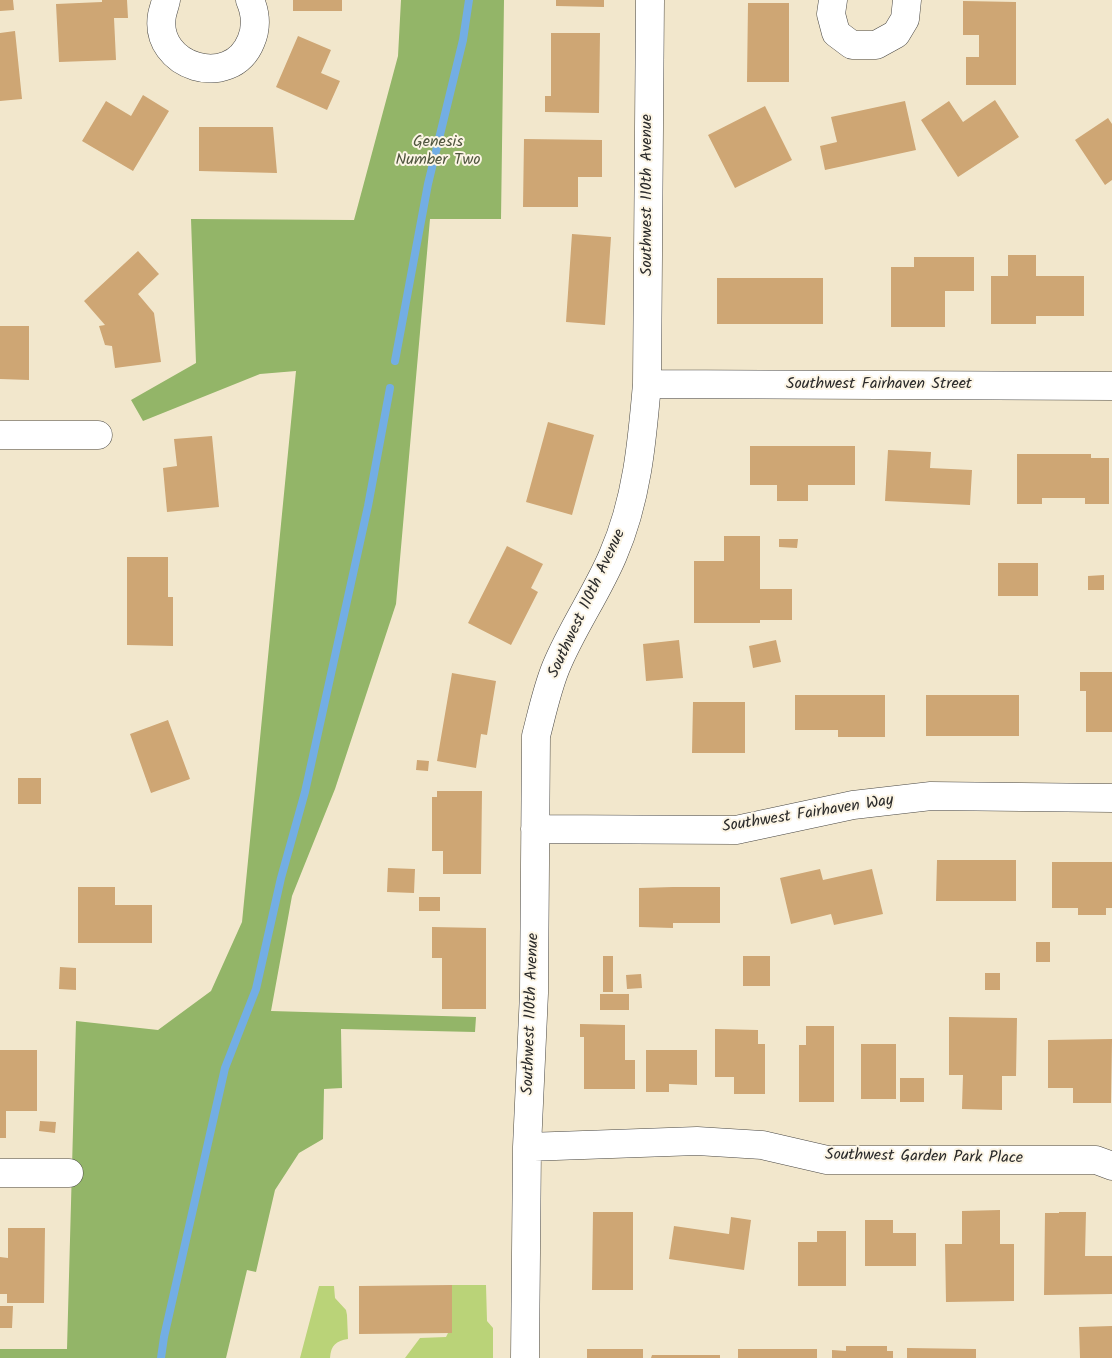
<!DOCTYPE html>
<html>
<head>
<meta charset="utf-8">
<style>
  body { margin:0 }
  canvas { display:block; background:#f2e7cc }
</style>
</head>
<body>
<canvas width="1112" height="1358"></canvas>
<script>
const context = document.querySelector('canvas').getContext('2d');
context.lineJoin = 'round';
function fill(path, color) { context.fillStyle = color; context.fill(path, 'evenodd'); }
function stroke(path, color, width, dash) { context.strokeStyle = color; context.lineWidth = width; context.lineCap = dash ? 'butt' : 'round'; context.setLineDash(dash || []); context.stroke(path); }
function drawText(font, color, halo, rows, align = 'center') {
  context.font = font + ' Kalam,sans-serif'; context.lineWidth = 4; context.setLineDash([]); context.textBaseline = 'middle'; context.strokeStyle = halo; context.fillStyle = color; for (const [text, x, y, turn = 0] of rows) {
    context.save(); context.translate(x, y); context.rotate((+turn || 0) * Math.PI / 180); context.textAlign = isNaN(turn) ? turn : align; if (halo) context.strokeText(text, 0, 0); context.fillText(text, 0, 0); context.restore();
  }
}
fill(new Path2D(`
  M 452,1285 L 486,1285 L 487,1321 L 493,1328 L 493,1358 L 405,1358 L 420,1338 L 446,1337 L 448,1333 L 452,1333 Z
  M 319,1286 L 334,1286 L 335,1298 L 346,1310 L 347,1315 L 348,1339 C 336,1341 331,1345 330,1358 L 300,1358 Z`), '#bad378');
fill(new Path2D(`
  M 401,0 L 504,0 L 501,219 L 430,219 L 396,604 L 335,789 L 292,896 L 271,1011 L 476,1017 L 475,1032 L 341,1029 L 342,1088 L 324,1089 L 323,1139 L 299,1153 L 275,1190 L 256,1272 L 247,1270 L 226,1358 L 0,1358 L 0,1349 L 67,1349 L 76,1021 L 158,1030 L 211,991 L 242,922 L 296,371 L 260,374 L 143,421 L 131,400 L 196,363 L 191,219 L 354,220 L 398,56 Z`), '#93b568');
stroke(new Path2D(`
  M 395,361 L 428,184 L 463,40 L 469,0
  M 161,1358 L 164,1337 L 225,1068 L 256,989 L 281,878 L 305,792 L 368,506 L 390,388`), '#73aee4', 8);
fill(new Path2D(`
  M 0,0 L 13,0 L 14,10 L 0,11 Z
  M 102,0 L 127,0 L 128,18 L 114,18 L 116,60 L 59,62 L 56,4 L 102,2 Z
  M 293,0 L 342,0 L 342,11 L 293,11 Z
  M 556,0 L 604,0 L 604,7 L 556,6 Z
  M 963,1 L 1016,2 L 1016,85 L 966,85 L 966,57 L 979,57 L 979,35 L 963,35 Z
  M 748,3 L 789,3 L 789,82 L 747,82 Z
  M 15,31 L 22,99 L 0,101 L 0,33 Z
  M 551,33 L 600,33 L 599,113 L 545,112 L 545,96 L 551,96 Z
  M 298,36 L 331,50 L 321,73 L 340,81 L 327,110 L 276,87 Z
  M 143,95 L 169,111 L 133,171 L 82,141 L 106,101 L 131,116 Z
  M 995,100 L 1019,137 L 958,177 L 921,120 L 949,101 L 963,122 Z
  M 905,101 L 916,150 L 825,170 L 820,146 L 837,142 L 831,117 Z
  M 765,106 L 792,160 L 735,188 L 708,135 Z
  M 1108,118 L 1112,124 L 1112,180 L 1105,185 L 1075,140 Z
  M 199,127 L 273,127 L 277,173 L 199,171 Z
  M 524,139 L 602,140 L 602,177 L 578,177 L 578,207 L 523,207 Z
  M 572,234 L 611,237 L 605,325 L 566,322 Z
  M 138,251 L 159,274 L 138,294 L 154,313 L 161,362 L 115,368 L 112,346 L 105,345 L 99,326 L 105,325 L 84,301 Z
  M 1008,255 L 1036,255 L 1036,276 L 1084,276 L 1084,316 L 1036,316 L 1036,324 L 991,324 L 991,276 L 1008,276 Z
  M 914,257 L 974,257 L 974,291 L 945,291 L 945,327 L 891,327 L 891,267 L 914,267 Z
  M 717,278 L 823,278 L 823,324 L 717,324 Z
  M 0,326 L 29,326 L 29,380 L 0,379 Z
  M 548,422 L 594,435 L 572,515 L 526,502 Z
  M 212,436 L 219,507 L 167,512 L 163,468 L 177,466 L 174,439 Z
  M 750,446 L 855,446 L 855,485 L 808,485 L 808,501 L 777,501 L 777,485 L 750,485 Z
  M 888,450 L 931,452 L 930,468 L 972,470 L 970,505 L 885,501 Z
  M 1017,454 L 1091,454 L 1091,458 L 1109,458 L 1109,504 L 1085,504 L 1085,498 L 1042,498 L 1042,504 L 1017,504 Z
  M 724,536 L 760,536 L 760,589 L 792,589 L 792,620 L 760,620 L 760,623 L 694,623 L 694,561 L 724,561 Z
  M 779,539 L 798,539 L 797,548 L 779,547 Z
  M 507,546 L 543,564 L 531,588 L 538,592 L 511,645 L 468,623 Z
  M 127,557 L 168,557 L 168,597 L 173,597 L 173,646 L 127,645 Z
  M 998,563 L 1038,563 L 1038,596 L 998,596 Z
  M 1104,575 L 1104,590 L 1088,590 L 1088,576 Z
  M 679,640 L 683,678 L 646,681 L 643,644 Z
  M 776,640 L 781,662 L 753,668 L 749,646 Z
  M 1080,672 L 1112,672 L 1112,732 L 1086,732 L 1086,691 L 1080,691 Z
  M 452,673 L 496,681 L 487,735 L 481,734 L 476,768 L 437,761 Z
  M 795,695 L 885,695 L 885,737 L 838,737 L 838,730 L 795,730 Z
  M 926,695 L 1019,695 L 1019,736 L 926,736 Z
  M 693,702 L 745,702 L 745,753 L 692,753 Z
  M 168,720 L 190,779 L 151,793 L 130,734 Z
  M 417,760 L 429,761 L 428,771 L 416,770 Z
  M 18,778 L 41,778 L 41,804 L 18,804 Z
  M 437,791 L 482,791 L 481,874 L 443,874 L 443,851 L 432,851 L 432,797 L 437,797 Z
  M 937,860 L 1016,860 L 1016,901 L 936,901 Z
  M 1052,862 L 1112,862 L 1112,908 L 1106,908 L 1106,915 L 1078,915 L 1078,908 L 1052,908 Z
  M 388,868 L 415,869 L 414,893 L 387,892 Z
  M 820,869 L 823,880 L 872,869 L 883,914 L 834,925 L 831,914 L 791,924 L 780,878 Z
  M 78,887 L 115,887 L 115,905 L 152,905 L 152,943 L 78,943 Z
  M 673,887 L 720,887 L 720,923 L 673,923 L 673,928 L 639,927 L 639,888 Z
  M 419,897 L 440,897 L 440,911 L 419,911 Z
  M 432,927 L 486,928 L 486,1009 L 442,1009 L 442,958 L 432,958 Z
  M 1036,942 L 1050,942 L 1050,962 L 1036,962 Z
  M 603,956 L 613,956 L 613,992 L 603,992 Z
  M 743,956 L 770,956 L 770,986 L 743,986 Z
  M 60,967 L 76,968 L 76,990 L 59,989 Z
  M 985,973 L 1000,973 L 1000,990 L 985,990 Z
  M 641,974 L 642,988 L 627,989 L 626,975 Z
  M 600,994 L 629,994 L 629,1010 L 600,1010 Z
  M 949,1017 L 1017,1018 L 1016,1076 L 1002,1076 L 1002,1110 L 962,1109 L 963,1075 L 949,1075 Z
  M 580,1024 L 625,1025 L 625,1060 L 635,1060 L 635,1089 L 584,1089 L 584,1037 L 580,1037 Z
  M 806,1026 L 834,1026 L 834,1102 L 799,1102 L 799,1045 L 806,1045 Z
  M 715,1029 L 758,1030 L 758,1044 L 765,1044 L 765,1094 L 734,1094 L 734,1077 L 715,1077 Z
  M 1112,1039 L 1111,1103 L 1073,1103 L 1073,1088 L 1048,1088 L 1048,1040 Z
  M 861,1044 L 896,1044 L 896,1099 L 861,1099 Z
  M 0,1050 L 37,1050 L 37,1111 L 6,1111 L 6,1138 L 0,1138 Z
  M 646,1050 L 697,1050 L 697,1085 L 669,1084 L 669,1092 L 646,1092 Z
  M 900,1078 L 924,1078 L 924,1102 L 900,1102 Z
  M 40,1121 L 56,1122 L 55,1133 L 39,1131 Z
  M 1000,1210 L 1000,1244 L 1014,1244 L 1014,1301 L 946,1302 L 945,1244 L 962,1244 L 962,1211 Z
  M 593,1212 L 633,1212 L 633,1290 L 592,1290 Z
  M 1059,1212 L 1086,1212 L 1085,1256 L 1112,1256 L 1112,1294 L 1044,1295 L 1045,1213 L 1059,1213 Z
  M 731,1217 L 751,1220 L 744,1270 L 669,1259 L 674,1226 L 729,1234 Z
  M 865,1220 L 893,1220 L 893,1233 L 916,1233 L 916,1266 L 865,1266 Z
  M 8,1228 L 45,1228 L 44,1303 L 7,1303 L 7,1294 L 0,1294 L 0,1257 L 8,1258 Z
  M 817,1231 L 846,1231 L 846,1286 L 798,1286 L 798,1242 L 817,1242 Z
  M 452,1285 L 452,1333 L 359,1334 L 359,1286 Z
  M 0,1306 L 13,1306 L 12,1328 L 0,1328 Z
  M 1112,1326 L 1112,1358 L 1080,1358 L 1079,1327 Z
  M 846,1346 L 887,1346 L 887,1351 L 893,1351 L 893,1358 L 832,1358 L 832,1350 L 846,1351 Z
  M 907,1348 L 976,1349 L 976,1358 L 907,1358 Z
  M 587,1349 L 643,1349 L 643,1358 L 587,1358 Z
  M 738,1349 L 817,1349 L 817,1358 L 738,1358 Z
  M 652,1355 L 720,1355 L 720,1358 L 651,1358 Z`), '#cea674');
const minor = new Path2D(`
  M 166,0 C 165,5 163,10 162,15 C 153,67 231,91 251,41 C 257,27 256,14 250,0
  M 833,0 L 831,14 L 836,33 L 852,45 L 876,45 L 896,34 L 905,19 L 907,0
  M 647,384 L 1112,386
  M 0,435 L 98,435
  M 535,829 L 736,830 L 853,805 L 931,796 L 1112,798
  M 527,1147 L 697,1141 L 762,1145 L 827,1160 L 1096,1160 L 1112,1166
  M 0,1173 L 69,1173
  M 525,1358 L 527,1147 L 534,993 L 536,736 C 542,713 547,689 556,667 C 572,628 597,593 613,555 C 637,500 642,442 647,384 L 650,0`);
stroke(minor, '#494743', 29);
stroke(minor, '#fff', 28);
drawText('16px', '#4f553e', '#fcf5e5', [
  ["Genesis",438,143],
  ["Number Two",438,161]
]);
drawText('16px', '#2b2b2b', '#fcf5e5', [
  ["Southwest 110th Avenue",648,195,-90],
  ["Southwest Fairhaven Street",879,385],
  ["Southwest 110th Avenue",588,604,-65],
  ["Southwest Fairhaven Way",808,815,-9],
  ["Southwest 110th Avenue",532,1014,-88],
  ["Southwest Garden Park Place",924,1158,1]
]);
</script>
</body>
</html>
